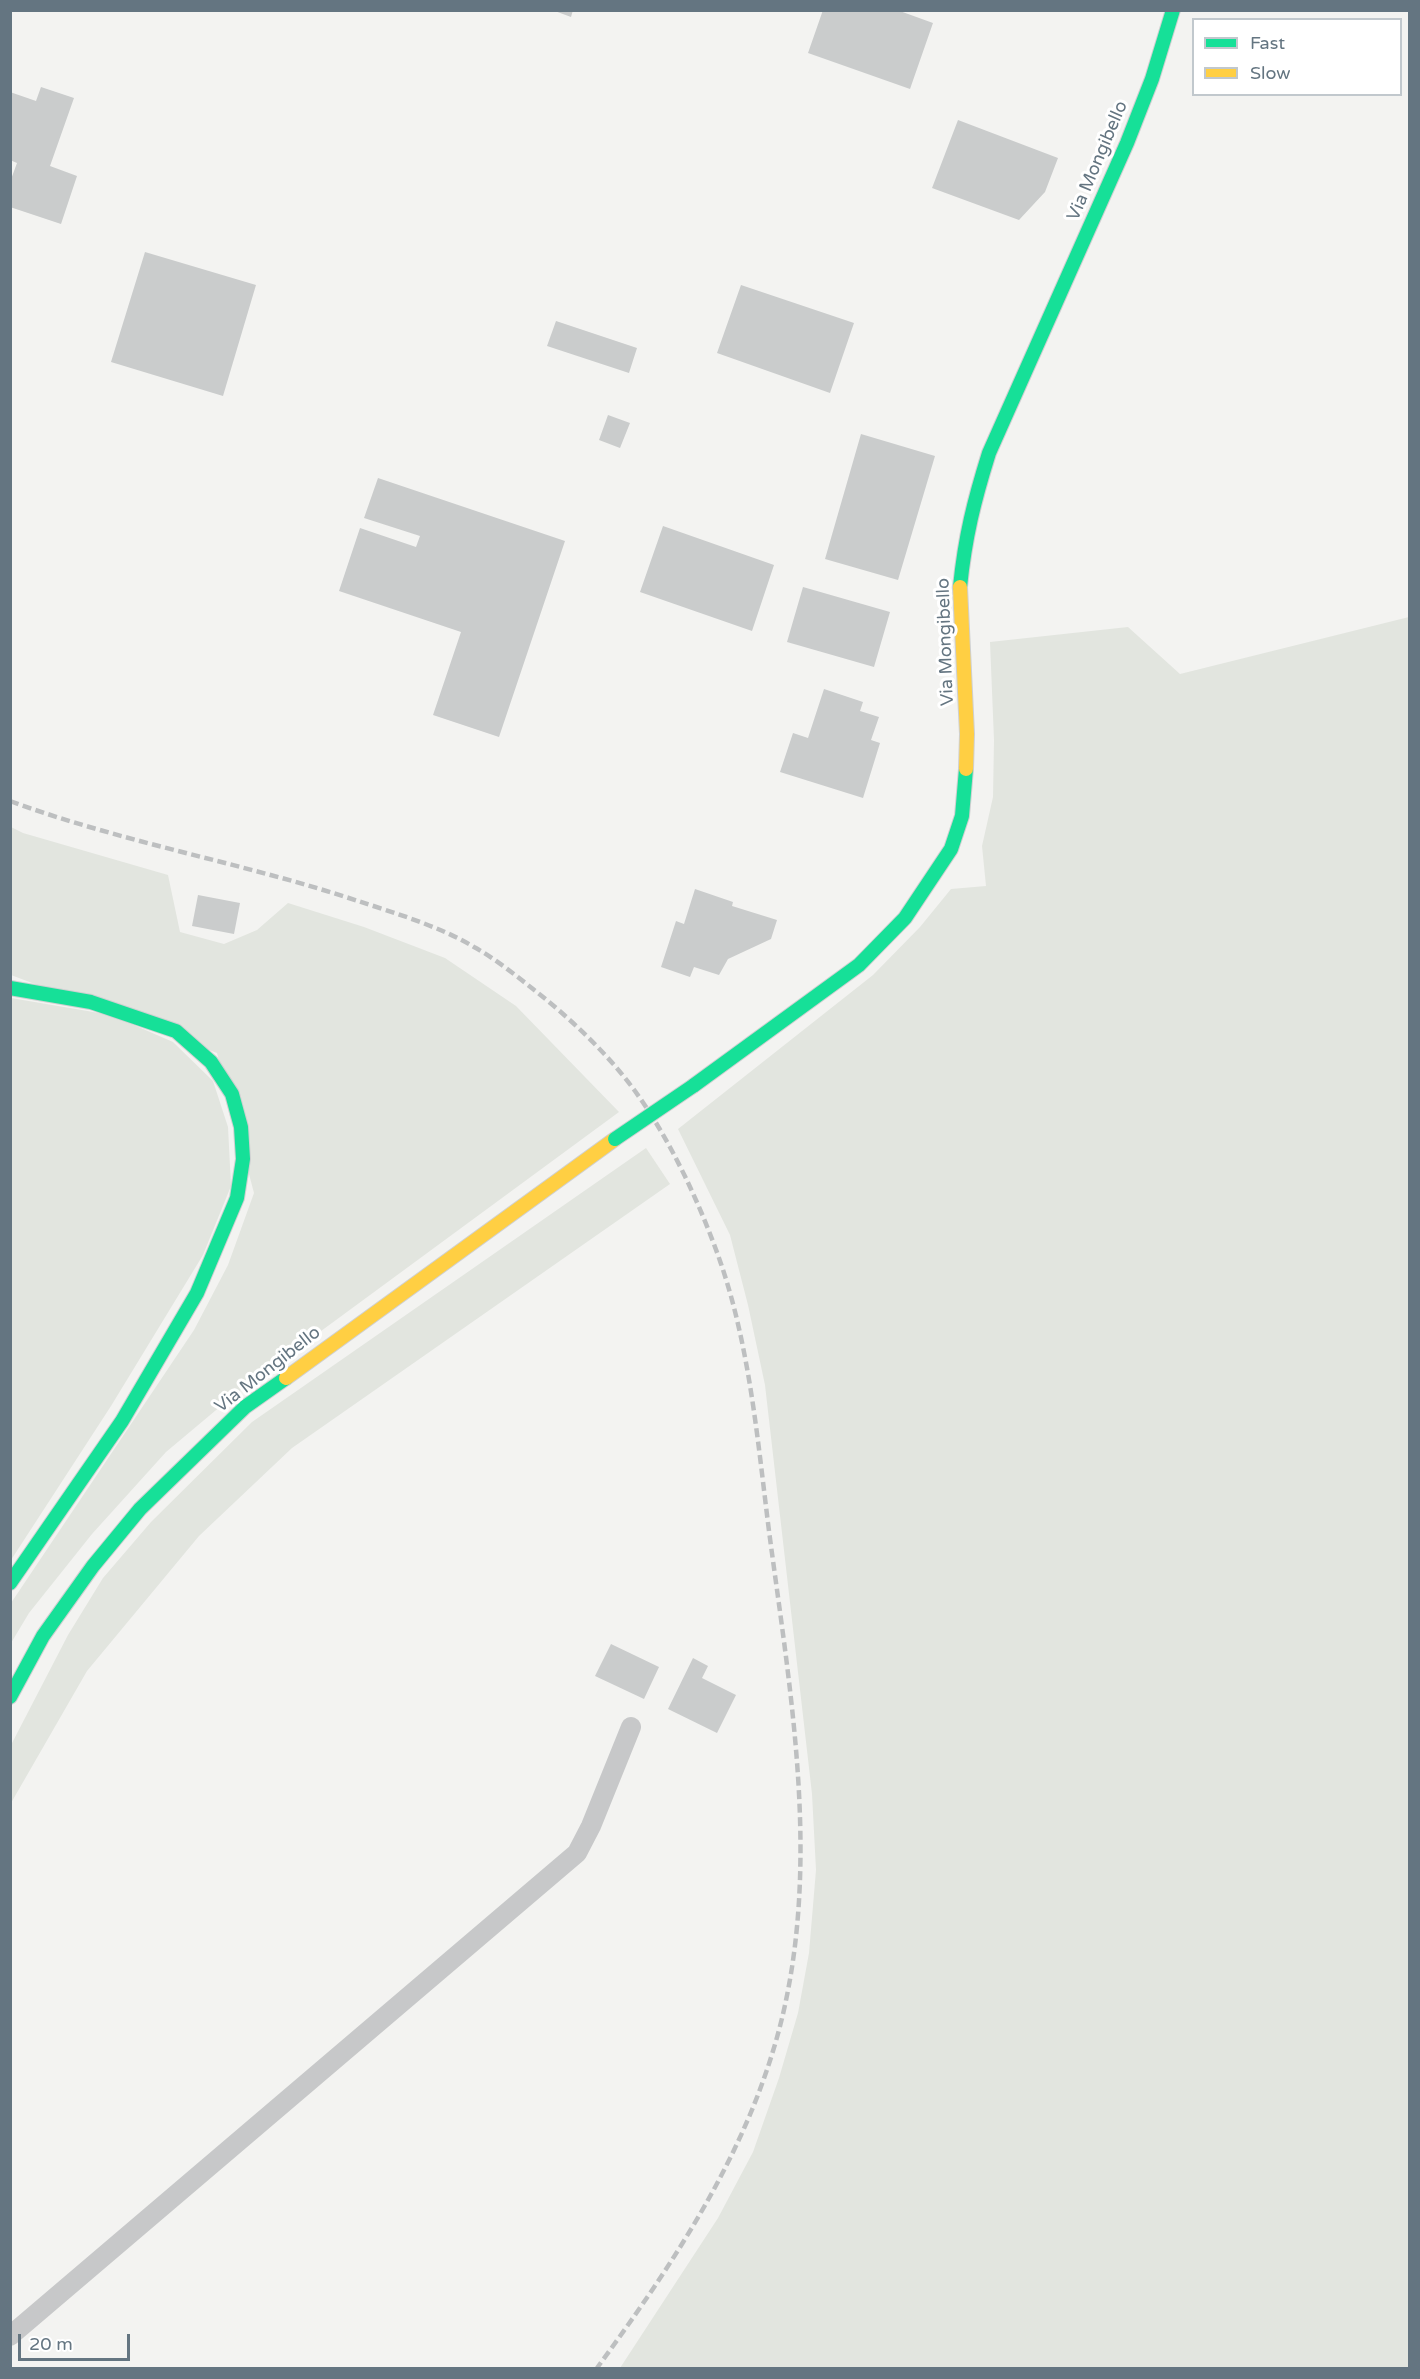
<!DOCTYPE html>
<html>
<head>
<meta charset="utf-8">
<style>
  body { margin:0 }
  #map { position:relative; width:1420px; height:2379px; overflow:hidden; background:#f3f3f1; font-family:"Varela Round",sans-serif }
  canvas { display:block }
  .frame { position:absolute; inset:0; border:12px solid #647581; pointer-events:none }
  .legend { position:absolute; left:1192px; top:18px; width:210px; height:78px; box-sizing:border-box; background:#fff; border:2px solid #c1c8cd; margin:0; padding:8px 10px; list-style:none; font-size:18px; color:#647581 }
  .legend li { display:flex; align-items:center; gap:12px; height:30px }
  .legend b { width:30px; border:2px solid #c1c8cd }
  .scale { position:absolute; left:18px; top:2334px; width:112px; height:27px; box-sizing:border-box; border:3px solid #647581; border-top:0; padding-left:8px; font-size:18px; line-height:21px; white-space:nowrap; color:#647581; -webkit-text-stroke:4px #fff; paint-order:stroke }
</style>
</head>
<body>
<div id="map">
<canvas width="1420" height="2379"></canvas>
<div class="frame"></div>
<ul class="legend">
<li><b style="height:8px;background:#16e098"></b>Fast</li>
<li><b style="height:8px;background:#ffcf43"></b>Slow</li>
</ul>
<div class="scale">20 m</div>
</div>
<script>
const context = document.querySelector('canvas').getContext('2d');
context.lineJoin = 'round';
function fill(path, color) { context.fillStyle = color; context.fill(path, 'evenodd'); }
function stroke(path, color, width, dash) { context.strokeStyle = color; context.lineWidth = width; context.lineCap = dash ? 'butt' : 'round'; context.setLineDash(dash || []); context.stroke(path); }
function drawText(font, color, halo, rows, align = 'center') {
  context.font = font + ' "Varela Round",sans-serif'; context.lineWidth = 6; context.setLineDash([]); context.textBaseline = 'middle'; context.strokeStyle = halo; context.fillStyle = color; for (const [text, x, y, turn = 0] of rows) {
    context.save(); context.translate(x, y); context.rotate((+turn || 0) * Math.PI / 180); context.textAlign = isNaN(turn) ? turn : align; if (halo) context.strokeText(text, 0, 0); context.fillText(text, 0, 0); context.restore();
  }
}
fill(new Path2D(`
  M 1409,617 L 1409,2368 L 620,2368 L 718,2218 L 753,2152 L 779,2078 L 798,2013 L 809,1953 L 816,1870 L 812,1794 L 765,1385 L 748,1305 L 730,1235 L 678,1129 L 873,975 L 920,927 L 951,889 L 986,886 L 982,846 L 993,797 L 994,740 L 990,642 L 1128,627 L 1180,674 Z
  M 11,827 L 23,833 L 168,875 L 180,932 L 224,944 L 257,930 L 288,903 L 364,927 L 445,958 L 516,1006 L 619,1112 L 234,1395 L 166,1452 L 92,1534 L 29,1613 L 11,1643 L 11,1603 L 194,1330 L 228,1265 L 254,1193 L 217,1053 L 11,975 Z
  M 11,998 L 111,1015 L 173,1042 L 213,1081 L 228,1127 L 231,1186 L 203,1255 L 111,1406 L 11,1560 Z
  M 646,1148 L 670,1184 L 292,1448 L 199,1536 L 87,1671 L 11,1803 L 11,1745 L 68,1635 L 103,1578 L 151,1522 L 252,1422 Z`), '#e2e5df');
fill(new Path2D(`
  M 552,10 L 573,10 L 571,17 Z
  M 823,10 L 897,10 L 933,23 L 910,89 L 808,53 Z
  M 41,87 L 74,98 L 50,166 L 77,176 L 61,224 L 10,207 L 10,182 L 17,163 L 10,160 L 10,92 L 36,101 Z
  M 958,120 L 1058,158 L 1045,192 L 1019,220 L 932,188 Z
  M 145,252 L 256,285 L 223,396 L 111,362 Z
  M 741,285 L 854,323 L 830,393 L 717,353 Z
  M 556,321 L 637,348 L 629,373 L 547,346 Z
  M 608,415 L 630,423 L 620,448 L 599,440 Z
  M 861,434 L 935,456 L 898,580 L 825,559 Z
  M 378,478 L 565,541 L 499,737 L 433,715 L 461,632 L 339,591 L 360,528 L 416,547 L 420,536 L 364,518 Z
  M 663,526 L 774,565 L 752,631 L 640,592 Z
  M 803,587 L 890,612 L 874,667 L 787,642 Z
  M 824,689 L 863,702 L 860,711 L 879,717 L 871,740 L 880,743 L 863,798 L 780,772 L 793,733 L 808,738 Z
  M 695,889 L 733,902 L 732,906 L 777,920 L 771,939 L 728,959 L 719,975 L 694,967 L 690,977 L 661,967 L 676,921 L 684,924 Z
  M 198,895 L 240,903 L 234,934 L 192,926 Z
  M 611,1644 L 659,1667 L 644,1699 L 595,1676 Z
  M 693,1658 L 708,1666 L 702,1678 L 736,1695 L 717,1733 L 668,1709 Z`), '#cacccc');
const fast = new Path2D(`
  M 960,587 C 965,537 974,501 989,453 L 1127,143 L 1152,79 L 1173,10
  M 10,988 L 91,1002 L 176,1031 L 211,1062 L 232,1094 L 241,1127 L 243,1159 L 237,1198 L 197,1293 L 122,1421 L 10,1583
  M 693,1086 L 859,965 L 905,918 L 951,849 L 962,816 L 966,769
  M 10,1697 L 43,1636 L 93,1566 L 140,1509 L 245,1407 L 286,1378`);
const slow = new Path2D(`
  M 960,587 L 967,734 L 966,769
  M 286,1378 L 615,1139`);
stroke(fast, '#cfd0d1', 16);
stroke(slow, '#cfd0d1', 16);
stroke(new Path2D(`
  M 10,2336 L 577,1853 L 591,1826 L 631,1727`), '#c7c8c9', 20);
stroke(fast, '#16e098', 14);
stroke(slow, '#ffcf43', 14);
stroke(new Path2D(`
  M 10,801 C 124,843 244,863 358,901 C 395,913 441,927 474,947 C 494,958 514,974 533,989 C 570,1018 607,1053 635,1091 C 668,1137 695,1193 715,1247 C 749,1337 757,1436 769,1531 C 790,1690 820,1855 783,2014 C 752,2146 676,2260 597,2368`), '#bdbfc0', 4.5, [9, 4.5]);
const fastBridge = new Path2D(`
  M 615,1139 L 693,1086`);
stroke(fastBridge, '#cfd0d1', 16, []);
stroke(fastBridge, '#16e098', 14);
drawText('18px', '#647581', '#fff', [
  ["Via Mongibello",1098,161,-67],
  ["Via Mongibello",946,642,-92],
  ["Via Mongibello",268,1370,-38]
]);
</script>
</body>
</html>
